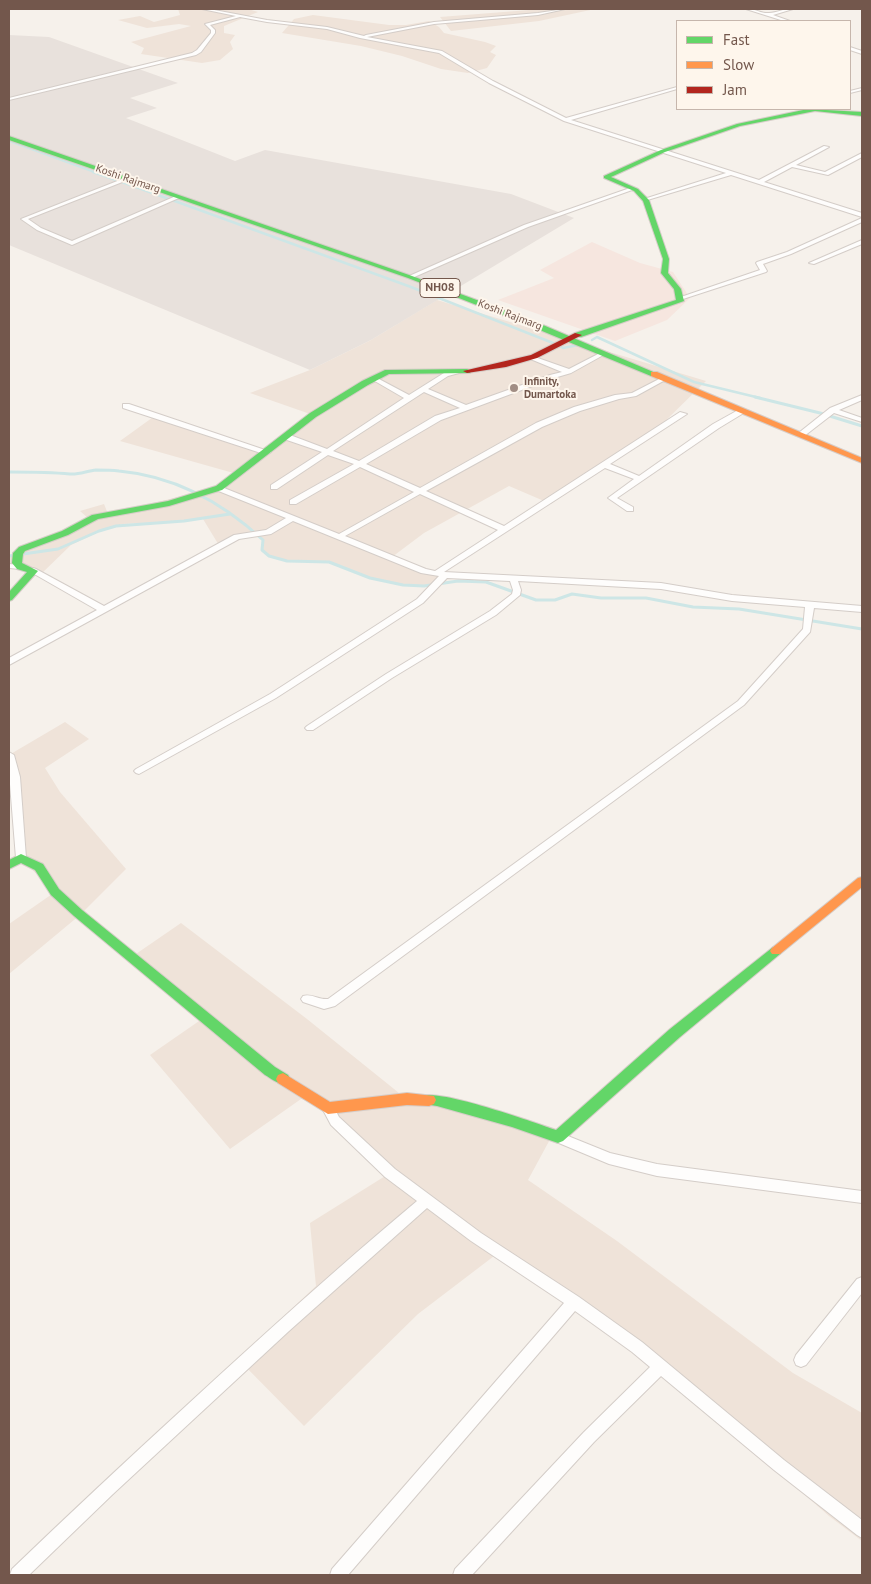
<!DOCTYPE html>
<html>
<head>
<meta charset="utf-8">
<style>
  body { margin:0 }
  #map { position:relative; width:871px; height:1584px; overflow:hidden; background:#f6f1eb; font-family:"PT Sans",sans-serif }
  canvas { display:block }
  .frame { position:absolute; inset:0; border:10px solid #73574c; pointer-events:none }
  .legend { position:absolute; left:676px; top:20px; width:175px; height:90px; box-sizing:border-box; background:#fef6ec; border:1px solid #c6b6ac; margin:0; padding:6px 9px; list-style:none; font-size:15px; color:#73574c }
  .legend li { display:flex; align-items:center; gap:10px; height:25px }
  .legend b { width:25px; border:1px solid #c6b6ac }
</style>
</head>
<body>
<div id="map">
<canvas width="871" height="1584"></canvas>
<div class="frame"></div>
<ul class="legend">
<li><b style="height:6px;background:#63d668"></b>Fast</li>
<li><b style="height:6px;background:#ff974d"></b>Slow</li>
<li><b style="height:6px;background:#b3261e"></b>Jam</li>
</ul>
</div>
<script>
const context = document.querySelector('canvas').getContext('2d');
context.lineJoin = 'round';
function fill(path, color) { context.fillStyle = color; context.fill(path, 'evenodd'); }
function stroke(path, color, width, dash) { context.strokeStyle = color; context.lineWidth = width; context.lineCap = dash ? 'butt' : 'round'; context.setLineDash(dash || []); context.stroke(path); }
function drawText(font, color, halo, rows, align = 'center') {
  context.font = font + ' "PT Sans",sans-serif'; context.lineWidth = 4; context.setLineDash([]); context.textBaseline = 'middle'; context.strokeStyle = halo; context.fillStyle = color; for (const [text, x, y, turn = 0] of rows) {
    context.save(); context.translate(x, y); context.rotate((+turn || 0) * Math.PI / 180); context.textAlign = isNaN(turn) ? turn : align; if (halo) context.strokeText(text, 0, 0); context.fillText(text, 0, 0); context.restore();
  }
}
fill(new Path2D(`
  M 178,9 L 248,9 L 258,12 L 224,26 L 224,33 L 235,35 L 230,42 L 233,49 L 220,60 L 202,63 L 141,54 L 144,48 L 131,42 L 191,26 L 179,24 L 147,28 L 118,20 L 140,16 L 154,22 L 180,15 Z
  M 542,9 L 595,9 L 539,21 L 451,31 L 440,17 Z
  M 313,15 L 389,25 L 406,25 L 429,21 L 439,27 L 444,33 L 485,42 L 496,46 L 490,52 L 496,55 L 487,68 L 468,73 L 441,69 L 402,56 L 361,46 L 282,33 L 294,19 Z
  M 437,300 L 706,381 L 650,436 L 551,504 L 509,486 L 424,533 L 392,557 L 437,573 L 447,581 L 424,586 L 403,585 L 370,578 L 329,562 L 287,561 L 269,556 L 262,550 L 263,540 L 257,534 L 237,537 L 220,547 L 203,519 L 176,522 L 123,524 L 105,529 L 71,545 L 39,576 L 24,568 L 9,564 L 9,556 L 14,556 L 89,519 L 80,511 L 104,504 L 108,514 L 219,487 L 237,474 L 120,441 L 156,415 L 267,452 L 313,415 L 250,393 L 310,370 L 371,340 Z
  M 65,722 L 89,739 L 45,768 L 60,792 L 126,869 L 80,915 L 9,974 L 9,924 L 55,892 L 17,855 L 17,775 L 9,760 L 9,755 Z
  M 181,923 L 307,1019 L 404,1097 L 554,1132 L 528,1180 L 617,1241 L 793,1373 L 862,1413 L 862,1541 L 829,1516 L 652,1361 L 498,1253 L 418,1314 L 304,1426 L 238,1359 L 316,1286 L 310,1223 L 390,1173 L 343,1137 L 328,1108 L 301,1099 L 230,1149 L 150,1055 L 202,1019 L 133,956 Z`), '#efe3d9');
fill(new Path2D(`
  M 592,242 L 640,263 L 673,272 L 690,298 L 667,320 L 615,341 L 498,300 L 554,278 L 540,270 Z`), '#f6e6df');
fill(new Path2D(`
  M 9,35 L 49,37 L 178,83 L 130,98 L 157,108 L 126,118 L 235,161 L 265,150 L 511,194 L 574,218 L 371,340 L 310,370 L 9,245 Z`), '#e8e1dc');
stroke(new Path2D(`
  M 9,141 L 97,173`), '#cde6e6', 2);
stroke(new Path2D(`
  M 93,172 L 119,181
  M 122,182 L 169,199
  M 172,200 L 411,287 L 553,343
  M 592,340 L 597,337 L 694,382 L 760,398
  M 560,346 L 563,348 L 578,345`), '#cde6e6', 2.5);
stroke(new Path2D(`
  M 755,397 L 820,413 L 862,426
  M 9,472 C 30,472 49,472 70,474 C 78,475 87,471 96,470 C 103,470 111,470 119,471 C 174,476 223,503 263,540 L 262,550 L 269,556 L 287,561 L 329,562 L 370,578 L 403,585 L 424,586 L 458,581 L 486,582 L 536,600 L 555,600 L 572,594 L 601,598 L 646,598 L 693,607 L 739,609 L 862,629
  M 9,556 L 58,549 L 99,531 L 116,526 L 184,521 L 230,514`), '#cde6e6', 3);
const street = new Path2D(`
  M 202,9 L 209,9 L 267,20 L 327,27 L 364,36 L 366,35 L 434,22 L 538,13 L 565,9 L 538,15 L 434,24 L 367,37 L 442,51 L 493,81 L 566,118 L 677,87 L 677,89 L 571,120 L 759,180 L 824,146 L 829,147 L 796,165 L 825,172 L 862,153 L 862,157 L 828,175 L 792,167 L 764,182 L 862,213 L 862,217 L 731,175 L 644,201 L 644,199 L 726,173 L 564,121 L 489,83 L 439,53 L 360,38 L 327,29 L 267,22 L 240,17 L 210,25 L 215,30 L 215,33 L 201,52 L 196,55 L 9,100 L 9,98 L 192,53 L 197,50 L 211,33 L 211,30 L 205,24 L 236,16 Z
  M 746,9 C 754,8 762,14 769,13 C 778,13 785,8 793,9 L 773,15 L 790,21 L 784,21 Z
  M 850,47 L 862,51 L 862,54 L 850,50 Z
  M 862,88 L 862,90 L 850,93 L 850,91 Z
  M 125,178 L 130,179 L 28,219 L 41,228 L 72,241 L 176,196 L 181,197 L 72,245 L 37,230 L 21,219 Z
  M 630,188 L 635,189 L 528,227 L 412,278 L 407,277 L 524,225 Z
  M 862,218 L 862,222 L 791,254 L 763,264 L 767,271 L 766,272 L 683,299 L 678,298 L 760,270 L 756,263 L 757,262 L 787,252 Z
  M 862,240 L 862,244 L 814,264 L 809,263 Z
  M 602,352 L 607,353 L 571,373 L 554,378 L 441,420 L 366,464 L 420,488 L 536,423 L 574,407 L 615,395 L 632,393 L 663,377 L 667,377 L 667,379 L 636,396 L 619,399 L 580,411 L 542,427 L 426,491 L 504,526 L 680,412 L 687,414 L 610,464 L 639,476 L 713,424 L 740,409 L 747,411 L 719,428 L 617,498 L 633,507 L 633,511 L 627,511 L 608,498 L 634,479 L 605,468 L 444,572 L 661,583 L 732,595 L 862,606 L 862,612 L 814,608 L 810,632 L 744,705 L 335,1006 L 324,1009 L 303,1002 L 301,999 L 303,996 C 311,993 319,1000 328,999 L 738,701 L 803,629 L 805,607 L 732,601 L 661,589 L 518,581 L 521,590 L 520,595 L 496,615 L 392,678 L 313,730 L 307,730 L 305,728 L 307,726 L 386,674 L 490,611 L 512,594 L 513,590 L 510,581 L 447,578 L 423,603 L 276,698 L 139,774 L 136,773 L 134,771 L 136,769 L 270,694 L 417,599 L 439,576 L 421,573 L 293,521 L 271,534 L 239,539 L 9,665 L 9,658 L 97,610 L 29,571 L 33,568 L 36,569 L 104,606 L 234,535 L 266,530 L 286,518 L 216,490 L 216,486 L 219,486 L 339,534 L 414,492 L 360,467 L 296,504 L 290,504 L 290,500 L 354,464 L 328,455 L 277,489 L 271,489 L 271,485 L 322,452 L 284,439 L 284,435 L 290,435 L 327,449 L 404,398 L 373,380 L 373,378 L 377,378 L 409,395 L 444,373 L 459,371 L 459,373 L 448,376 L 428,389 L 466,405 L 550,375 L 562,372 L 528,358 L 528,356 L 532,356 L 569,369 ZM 424,392 L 460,408 L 435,416 L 359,461 L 333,451 ZM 420,494 L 498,530 L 435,571 L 426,569 L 345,536 Z
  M 862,395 L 862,400 L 839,410 L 862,418 L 862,422 L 834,413 L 803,437 L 800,437 L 796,435 L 830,408 Z
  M 123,404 L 129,404 L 271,452 L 267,454 L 264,454 L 123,408 Z
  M 9,564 L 20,565 L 24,567 L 20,569 L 9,568 Z
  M 9,752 L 14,755 L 20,777 L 26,858 L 25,861 L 17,861 L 16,858 L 9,772 Z
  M 328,1103 L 332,1104 L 339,1117 L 395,1169 L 481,1233 L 579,1297 L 642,1342 L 784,1460 L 862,1520 L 862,1538 L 857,1535 L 774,1470 L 661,1376 L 594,1442 L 472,1575 L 453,1575 L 455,1569 L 584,1432 L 650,1367 L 632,1352 L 575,1311 L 348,1575 L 330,1575 L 332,1569 L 564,1303 L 471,1241 L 427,1208 L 289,1331 L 113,1494 L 29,1575 L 10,1575 L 12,1569 C 69,1514 127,1460 186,1406 C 262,1336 338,1267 417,1201 L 385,1177 L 331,1125 L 322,1108 L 324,1104 Z
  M 558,1132 L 610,1153 L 657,1164 L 862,1191 L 862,1203 L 657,1176 L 609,1164 L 554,1141 L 552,1137 L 554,1133 Z
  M 862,1277 L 862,1293 L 806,1365 L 801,1367 L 796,1365 L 794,1360 L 796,1355 L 857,1279 Z`);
const fast = new Path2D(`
  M 808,109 L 862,112 L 862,116 L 815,111 L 740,126 L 665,152 L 611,177 L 638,189 L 649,200 L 669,259 L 668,273 L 681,289 L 684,301 L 581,337 L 575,337 L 575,333 L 676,300 L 674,289 L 661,273 L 663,259 L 643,201 L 634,191 L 604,178 L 604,176 L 661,150 L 737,124 Z
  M 9,136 L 412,276 L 536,322 L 658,374 L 651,376 L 530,326 L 408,278 L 9,140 Z
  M 467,369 L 471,371 L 470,373 L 389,374 L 368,385 L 316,417 L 222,490 L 169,506 L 98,519 L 68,535 L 25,551 L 23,554 L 22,563 L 38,571 L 12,600 L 9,601 L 9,592 L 27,572 L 17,569 L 12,563 L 13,553 L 19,547 L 62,531 L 92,515 L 168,501 L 216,486 L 310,413 L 362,381 L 385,370 Z
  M 21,854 L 43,864 L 59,889 L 82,910 L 275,1067 L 288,1075 L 290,1079 L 288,1083 C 279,1086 272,1079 265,1075 L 74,916 L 51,895 L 35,870 L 21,863 L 9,869 L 9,860 Z
  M 776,946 L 780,948 L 782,951 L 780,954 L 680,1037 L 563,1141 L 558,1143 L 512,1127 L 437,1106 L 424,1104 L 422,1100 L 424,1096 C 443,1090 533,1122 556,1130 L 670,1029 L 772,948 Z`);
const slow = new Path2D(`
  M 651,372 L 657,372 L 862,458 L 862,463 L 651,376 Z
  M 862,877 L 862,887 L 780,954 L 772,954 L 770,951 L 772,948 L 858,878 Z
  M 283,1073 L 330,1102 L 407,1093 L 434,1096 L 436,1100 L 434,1104 L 429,1106 L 407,1105 L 328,1114 L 278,1083 L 276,1079 L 278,1075 Z`);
const jam = new Path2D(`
  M 575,333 L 582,335 L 537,358 L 506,367 L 467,373 L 463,371 L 531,355 Z`);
stroke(street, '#d4cdc8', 2);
stroke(fast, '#d6cdc8', 2);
stroke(slow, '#d6cdc8', 2);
stroke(jam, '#d6cdc8', 2);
fill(street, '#fefdfc');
fill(fast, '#63d668');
fill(slow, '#ff974d');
fill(jam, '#b3261e');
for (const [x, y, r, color] of [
  [514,388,5,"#a18d84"]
]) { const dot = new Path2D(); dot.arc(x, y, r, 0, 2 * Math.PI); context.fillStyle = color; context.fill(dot); stroke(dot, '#fef6ec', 2); }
drawText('11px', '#73574c', '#fef6ec', [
  ["Koshi Rajmarg",128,179,19],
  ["Koshi Rajmarg",510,315,21]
]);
drawText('bold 11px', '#73574c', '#fef6ec', [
  ["Infinity,",524,382],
  ["Dumartoka",524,395]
], 'left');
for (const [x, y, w] of [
  [440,288,40]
]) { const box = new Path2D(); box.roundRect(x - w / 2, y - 9.5, w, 19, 4); context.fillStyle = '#fef6ec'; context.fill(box); stroke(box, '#73574c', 1); }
drawText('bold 12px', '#73574c', null, [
  ["NH08",440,288]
]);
</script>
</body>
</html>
